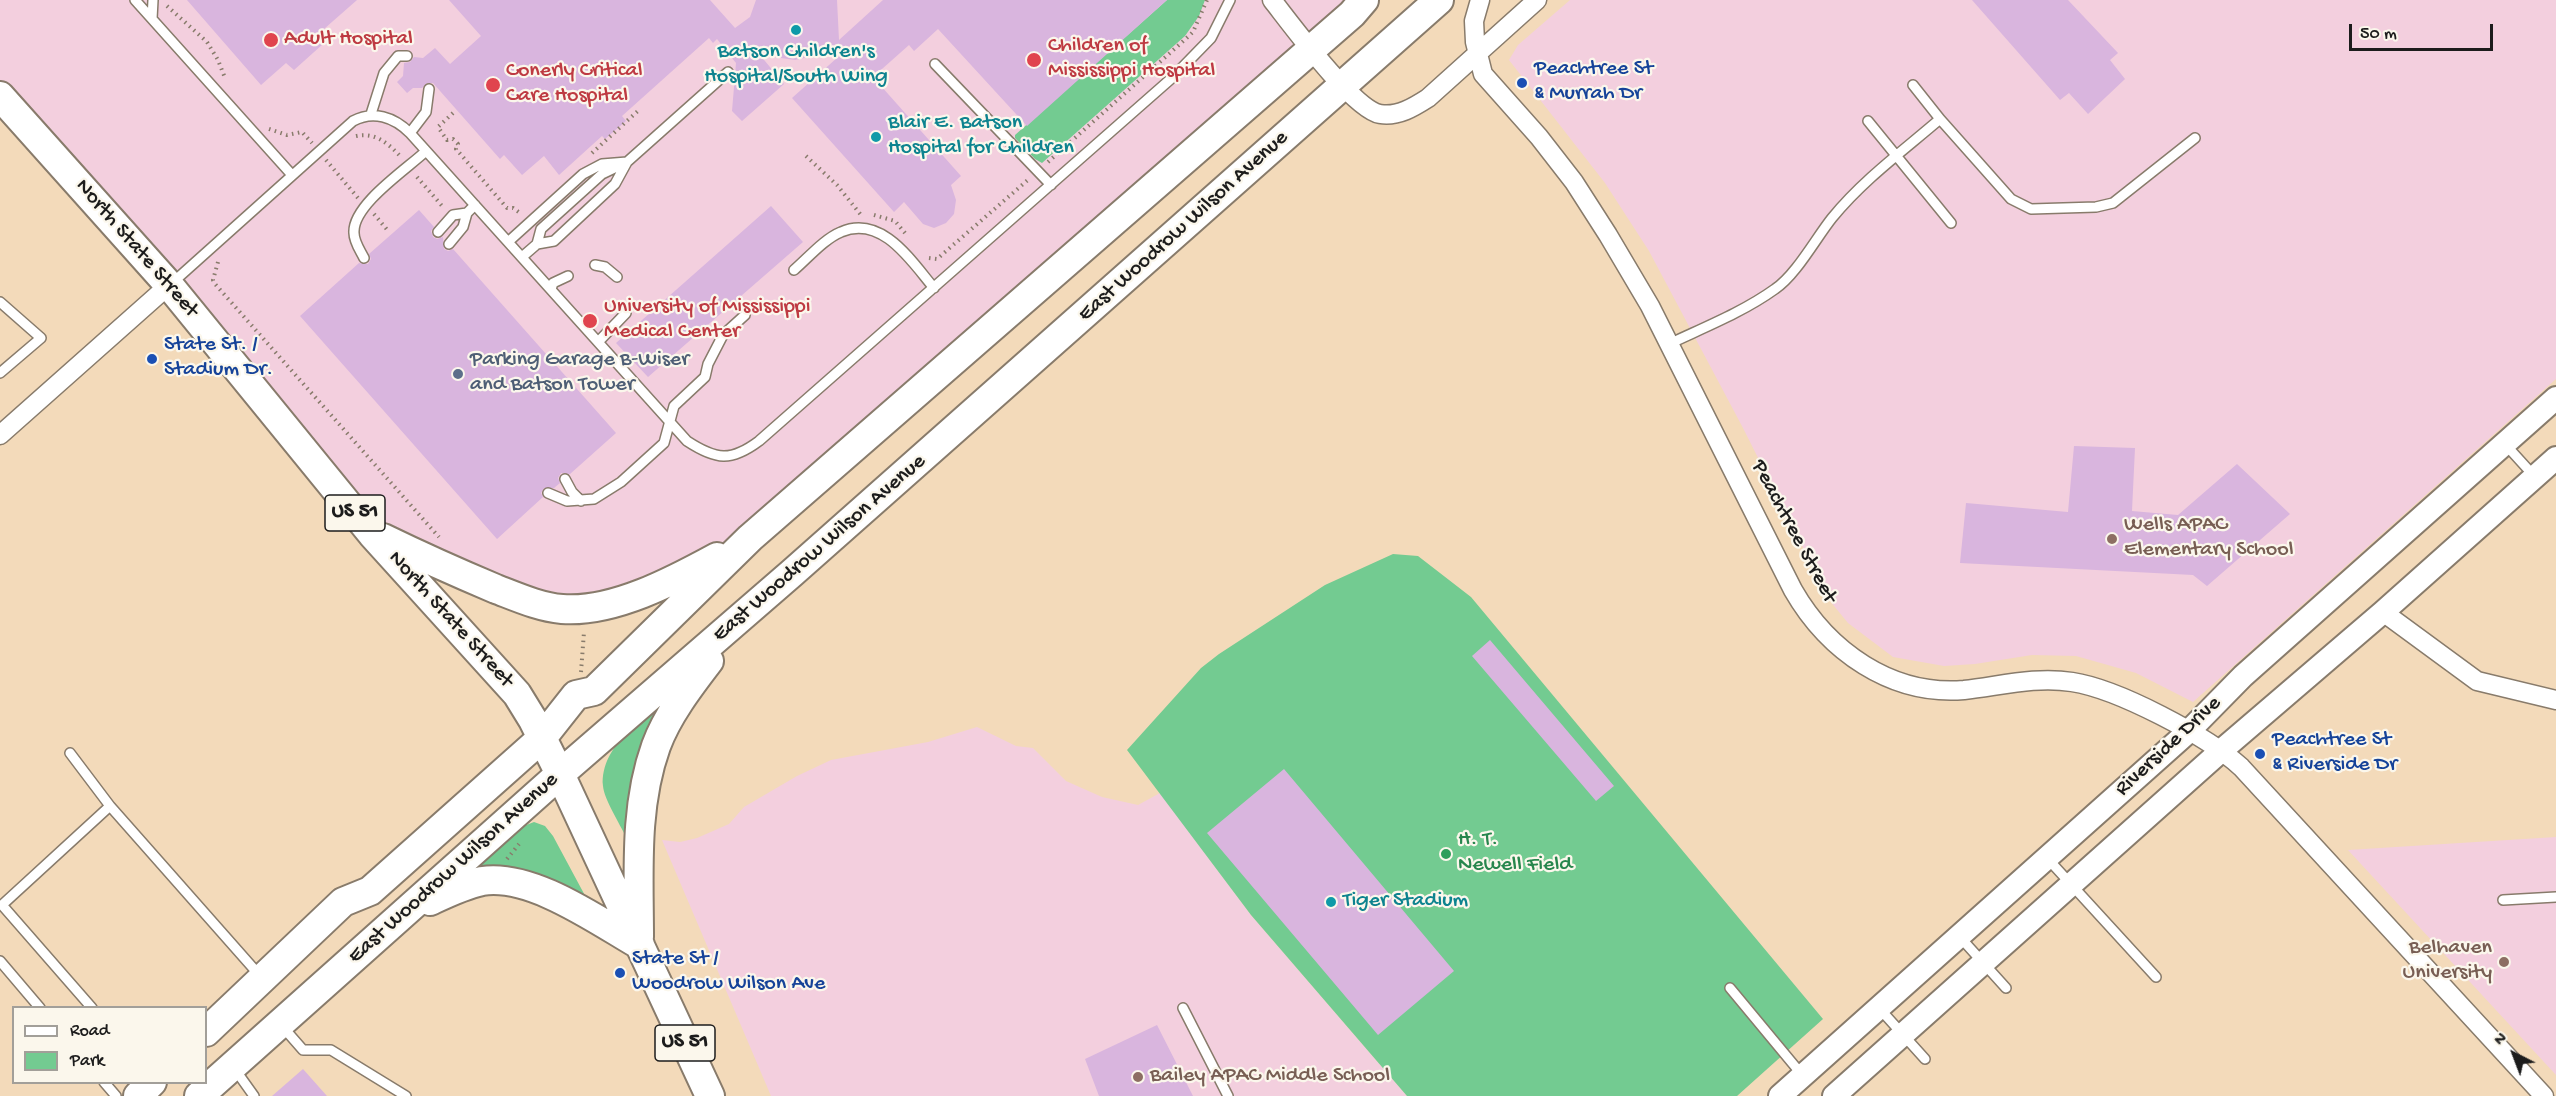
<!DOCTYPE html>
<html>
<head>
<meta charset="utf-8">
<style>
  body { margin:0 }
  #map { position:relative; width:2556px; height:1096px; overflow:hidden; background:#f3daba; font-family:"Gochi Hand",sans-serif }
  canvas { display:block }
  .legend { position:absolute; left:12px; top:1006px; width:195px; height:78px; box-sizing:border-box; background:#fbf7ec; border:2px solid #a29f99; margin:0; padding:8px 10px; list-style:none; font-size:18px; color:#1c1c1c }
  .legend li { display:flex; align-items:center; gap:12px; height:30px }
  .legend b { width:30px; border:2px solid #a29f99 }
  .north { position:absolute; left:2484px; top:1024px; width:60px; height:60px; -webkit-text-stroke:4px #fbf7ec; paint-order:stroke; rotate:318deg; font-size:16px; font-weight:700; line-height:24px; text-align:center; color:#1c1c1c }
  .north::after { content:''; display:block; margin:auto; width:21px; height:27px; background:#1c1c1c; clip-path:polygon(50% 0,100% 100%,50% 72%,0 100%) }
  .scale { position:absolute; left:2349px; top:24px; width:144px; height:27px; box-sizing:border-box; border:3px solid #1c1c1c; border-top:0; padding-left:8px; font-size:18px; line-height:21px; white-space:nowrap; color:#1c1c1c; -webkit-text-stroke:4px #fbf7ec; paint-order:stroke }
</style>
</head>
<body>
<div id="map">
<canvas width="2556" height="1096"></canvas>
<ul class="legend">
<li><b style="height:8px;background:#fff"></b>Road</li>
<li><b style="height:16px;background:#73cb91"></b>Park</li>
</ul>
<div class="north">N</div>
<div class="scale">50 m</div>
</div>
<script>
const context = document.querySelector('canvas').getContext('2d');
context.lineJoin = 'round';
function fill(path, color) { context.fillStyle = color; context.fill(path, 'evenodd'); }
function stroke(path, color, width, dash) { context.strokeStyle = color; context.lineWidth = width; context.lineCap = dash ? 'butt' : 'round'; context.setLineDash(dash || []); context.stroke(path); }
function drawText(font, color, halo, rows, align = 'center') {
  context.font = font + ' "Gochi Hand",sans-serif'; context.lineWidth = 4.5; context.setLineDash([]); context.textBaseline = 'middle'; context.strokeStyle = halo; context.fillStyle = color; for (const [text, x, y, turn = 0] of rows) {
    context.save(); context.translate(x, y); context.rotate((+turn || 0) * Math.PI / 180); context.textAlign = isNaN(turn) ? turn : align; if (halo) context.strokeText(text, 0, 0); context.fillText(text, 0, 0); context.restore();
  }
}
fill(new Path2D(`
  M 0,0 L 1356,0 L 750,538 L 562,609 L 372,534 L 0,109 Z
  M 1570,0 L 2556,0 L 2556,379 L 2193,702 L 2136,673 L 2076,656 L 2032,655 L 1975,664 L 1944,666 L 1893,657 L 1848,623 L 1830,601 L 1743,428 L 1649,251 L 1605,183 L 1509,60 L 1518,45 Z
  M 977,727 L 1016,746 L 1033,748 L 1066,781 L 1102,797 L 1138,805 L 1160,793 L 1251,915 L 1407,1096 L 771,1096 L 662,840 L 680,842 L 697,838 L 729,824 L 744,807 L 797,776 L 831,760 L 928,742 Z
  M 2556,837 L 2556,1075 L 2348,850 Z`), '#f3cfde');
fill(new Path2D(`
  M 1167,0 L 1205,0 L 1199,16 L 1185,36 L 1042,163 L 1035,159 L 1015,138 L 1015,135 Z
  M 1393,554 L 1418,556 L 1471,597 L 1823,1019 L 1737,1096 L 1407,1096 L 1251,915 L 1127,750 L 1201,668 L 1219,654 L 1325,585 Z
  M 674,692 L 626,837 C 620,824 604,799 603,786 C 600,744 647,716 674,692 Z
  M 534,822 L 545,826 L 553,836 L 589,903 L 501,867 L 472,867 L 516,829 Z`), '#73cb91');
fill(new Path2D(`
  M 187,0 L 357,0 L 316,36 L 323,44 L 294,70 L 286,63 L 261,85 Z
  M 449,0 L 710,0 L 735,28 L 750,17 L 756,0 L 837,0 L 839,40 L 883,0 L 1167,0 L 1027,126 L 938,29 L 914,51 L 909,45 L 873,77 L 961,176 L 951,185 L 956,200 L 954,214 L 946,223 L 934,228 L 923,224 L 904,202 L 894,212 L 792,98 L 847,49 L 795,60 L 760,55 L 784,84 L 742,121 L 732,111 L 736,63 L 717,39 L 713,43 L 709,38 L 622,116 L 626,121 L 605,139 L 602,136 L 559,175 L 544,156 L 522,175 L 504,155 L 500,159 L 433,83 L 427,83 L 422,88 L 413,88 L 407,93 L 397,82 L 403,76 L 404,63 L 410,62 L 414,57 L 423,58 L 435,48 L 450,64 L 481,36 Z
  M 1972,0 L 2068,0 L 2118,53 L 2110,60 L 2125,79 L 2088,114 L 2069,93 L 2060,100 Z
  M 771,206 L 803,242 L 648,377 L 616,343 Z
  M 419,210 L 434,227 L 431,231 L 433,237 L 437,239 L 443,237 L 444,249 L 448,251 L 453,249 L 616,433 L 570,474 L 561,473 L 558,478 L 560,483 L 554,488 L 544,488 L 541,493 L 543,497 L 497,539 L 300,316 L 359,263 L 368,264 L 371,259 L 369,254 Z
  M 2074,446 L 2135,448 L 2132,511 L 2178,515 L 2237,464 L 2290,514 L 2207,586 L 2193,575 L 1960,563 L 1966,503 L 2068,512 Z
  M 1490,640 L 1614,786 L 1596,801 L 1472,656 Z
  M 1284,769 L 1454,971 L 1378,1035 L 1207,833 Z
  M 1157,1025 L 1193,1096 L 1099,1096 L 1085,1059 Z
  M 303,1069 L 327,1096 L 272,1096 Z`), '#d9b5de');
const service = new Path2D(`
  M 135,0 L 292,175
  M 152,19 L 153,0
  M 935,64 L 1051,185
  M 1913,85 L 1940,119
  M 371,114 L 384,73 L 398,56 L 407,56
  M 1868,121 L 1951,223
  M 410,133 L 426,112 L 429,89
  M 438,232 L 453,215 L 467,213 L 475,205
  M 508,242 L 583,174 L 602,164 L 627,162 L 615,184 L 554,241 L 537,244 L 522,257
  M 449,244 L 463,227 L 467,213
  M 537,244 L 541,229 L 602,174 L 627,162 L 728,72
  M 364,258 C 360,250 354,242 354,233 C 352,205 407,169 426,151
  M 595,265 L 605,267 L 617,277
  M 794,270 C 808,258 824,239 841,232 C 882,214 912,262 934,288
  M 171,284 L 353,121 C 373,110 394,117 410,133 L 687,441 C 716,460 731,462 759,441 L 1173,77 L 1211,38 L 1230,0
  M 551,289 L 553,283 L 568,276
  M 0,302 L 41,338 L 0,373
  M 598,342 L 626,313
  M 1669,344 C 1705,327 1743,312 1775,289 C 1796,275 1816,238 1832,218 C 1863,180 1904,150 1940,119 L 2011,199 L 2031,209 L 2096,207 L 2113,203 L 2195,138
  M 2505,444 L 2535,477
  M 565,479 L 572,492 L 581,501
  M 548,493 L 567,501 L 594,499 L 621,482 L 664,443 L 674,406 L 705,377 L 708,364 L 723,335 L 745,315
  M 70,753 L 110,806
  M 2047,858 L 2156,977
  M 2503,900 L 2556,897
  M 1959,936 L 2006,988
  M 0,961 L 40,1008
  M 1730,988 L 1803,1076
  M 92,1008 L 2,905 L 110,806 L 261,977
  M 1183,1008 L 1228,1096
  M 1879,1008 L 1925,1059
  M 282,1026 L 303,1050 L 331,1050 L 406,1096
  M 234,1068 L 254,1096
  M 104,1082 L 116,1096`);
const minor = new Path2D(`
  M 1272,0 C 1291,24 1353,109 1380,114 C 1398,117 1414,107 1428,98 L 1537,0
  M 1480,0 L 1474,21 L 1475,42 L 1483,74 L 1539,137 L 1574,182 L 1608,235 L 1650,306 L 1793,590 C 1828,651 1891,696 1964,690 C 2000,686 2036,676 2072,682 C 2118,689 2207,736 2241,767 L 2544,1096
  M 0,435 L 169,285
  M 2383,612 L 2477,681 L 2556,700`);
const tertiary = new Path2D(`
  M 1780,1096 L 2188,732 L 2243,676 L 2556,398
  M 1834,1096 L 2222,750 L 2383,612 L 2556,458`);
const primary = new Path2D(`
  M 0,96 L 169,285 L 372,534 L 517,694 L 533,720 L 560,774 L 710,1096
  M 383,538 C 420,556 458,573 496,589 C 517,597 539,607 562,609 C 613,613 673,581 717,557
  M 430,901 C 447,893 463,885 482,881 C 532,873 598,921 640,945
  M 639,937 C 639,873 634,807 656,746 C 667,716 689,687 709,661
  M 206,1032 L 343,902 L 370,891 L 542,738 L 576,695 L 594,691 L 750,538 L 1352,14 L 1364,0
  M 138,1096 L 152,1082
  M 199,1096 L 560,774 L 792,573 L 1439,0`);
stroke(service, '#887b6b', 12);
stroke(minor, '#887b6b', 21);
stroke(tertiary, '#887b6b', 26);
stroke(primary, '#887b6b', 32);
stroke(new Path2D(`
  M 167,6 L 207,42 L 218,60 L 225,78
  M 453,113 L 438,127 L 447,140 L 453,139 L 458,144 L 456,149 L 507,208 L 513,208 L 520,213
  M 269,129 L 287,135 L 302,132 L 312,143
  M 356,136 C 375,132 388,143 401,157
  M 592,153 L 640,109
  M 806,156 L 837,185 L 861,215
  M 326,160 L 358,198
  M 1048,162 L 1179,45 L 1193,32 L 1207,0
  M 417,177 L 443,207
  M 374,214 L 389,232
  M 874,215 L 895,221 L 905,233
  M 929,258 L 937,259 L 1029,179
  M 218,262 L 213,280 L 215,284 L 439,537
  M 581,672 L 584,632
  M 507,859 L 519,844`), '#887b6b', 4, [1.5, 4.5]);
stroke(service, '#fff', 9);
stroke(minor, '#fff', 18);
stroke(tertiary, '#fff', 22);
stroke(primary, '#fff', 28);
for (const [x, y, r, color] of [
  [796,30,6,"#0f9aa8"],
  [271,40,8,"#e0444e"],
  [1034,60,8,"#e0444e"],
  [1522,83,6,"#1a4fb4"],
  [493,85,8,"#e0444e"],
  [876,137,6,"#0f9aa8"],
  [590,321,8,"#e0444e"],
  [152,359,6,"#1a4fb4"],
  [458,374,6,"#5c6f8a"],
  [2112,539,6,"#8d6e63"],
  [2260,754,6,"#1a4fb4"],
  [1446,854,6,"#2e9e5b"],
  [1331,902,6,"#0f9aa8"],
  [2504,962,6,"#8d6e63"],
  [620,973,6,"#1a4fb4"],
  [1138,1077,6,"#8d6e63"]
]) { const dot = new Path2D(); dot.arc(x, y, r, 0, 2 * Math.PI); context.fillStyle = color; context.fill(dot); stroke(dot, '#fbf7ec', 2); }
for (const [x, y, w] of [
  [355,513,60],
  [685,1043,60]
]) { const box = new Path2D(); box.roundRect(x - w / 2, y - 18, w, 36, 4.5); context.fillStyle = '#fbf7ec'; context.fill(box); stroke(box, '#1c1c1c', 1.5); }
drawText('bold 21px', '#1c1c1c', null, [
  ["US 51",355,513],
  ["US 51",685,1043]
]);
drawText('22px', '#be3a42', '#fbf7ec', [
  ["Adult Hospital",284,40],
  ["Children of",1048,47],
  ["Mississippi Hospital",1048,72],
  ["Conerly Critical",506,72],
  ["Care Hospital",506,97],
  ["University of Mississippi",604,308],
  ["Medical Center",604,333]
], 'left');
drawText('22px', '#0d838f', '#fbf7ec', [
  ["Batson Children's",796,53,"center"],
  ["Hospital/South Wing",796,78,"center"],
  ["Blair E. Batson",888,124],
  ["Hospital for Children",888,149],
  ["Tiger Stadium",1343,902]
], 'left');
drawText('22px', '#164399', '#fbf7ec', [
  ["Peachtree St",1534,70],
  ["& Murrah Dr",1534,95],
  ["State St. /",164,346],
  ["Stadium Dr.",164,371],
  ["Peachtree St",2272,741],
  ["& Riverside Dr",2272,766],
  ["State St /",632,960],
  ["Woodrow Wilson Ave",632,985]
], 'left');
drawText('22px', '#1c1c1c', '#fbf7ec', [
  ["East Woodrow Wilson Avenue",1184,227,-42],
  ["North State Street",136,249,49],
  ["Peachtree Street",1793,532,62],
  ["East Woodrow Wilson Avenue",820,549,-41],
  ["North State Street",450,620,48],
  ["Riverside Drive",2169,747,-43],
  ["East Woodrow Wilson Avenue",454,869,-42]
]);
drawText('22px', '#4e5e75', '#fbf7ec', [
  ["Parking Garage B-Wiser",470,361],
  ["and Batson Tower",470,386]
], 'left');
drawText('22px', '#785e54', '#fbf7ec', [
  ["Wells APAC",2124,526],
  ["Elementary School",2124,551],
  ["Belhaven",2492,949,"right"],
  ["University",2492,974,"right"],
  ["Bailey APAC Middle School",1150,1077]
], 'left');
drawText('22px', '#27864d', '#fbf7ec', [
  ["H. T.",1458,841],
  ["Newell Field",1458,866]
], 'left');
</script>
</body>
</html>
